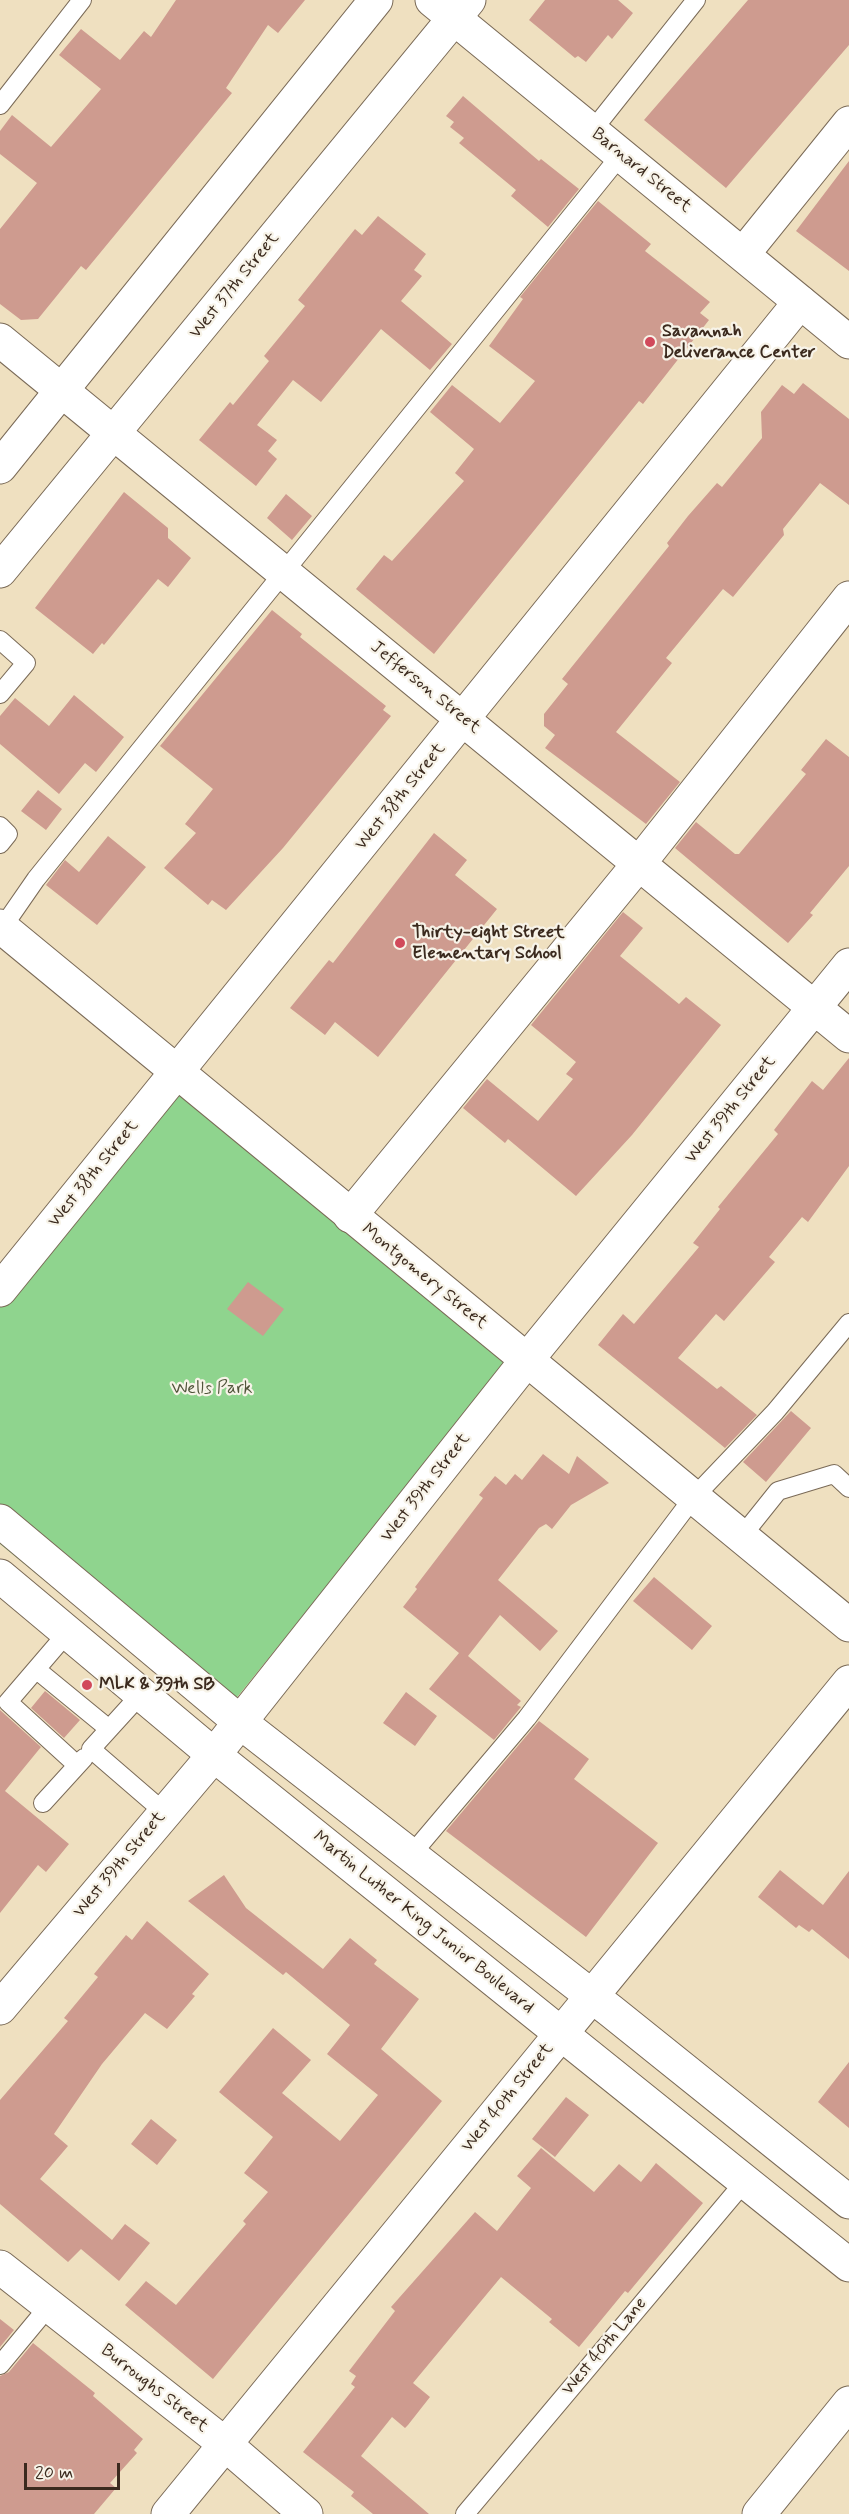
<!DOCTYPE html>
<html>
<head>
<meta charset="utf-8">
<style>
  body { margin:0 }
  #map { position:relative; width:849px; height:2514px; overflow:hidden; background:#efe0c0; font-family:Mynerve,sans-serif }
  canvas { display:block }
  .scale { position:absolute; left:24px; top:2463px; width:96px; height:27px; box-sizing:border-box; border:3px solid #3b2a1e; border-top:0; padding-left:8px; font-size:18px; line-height:21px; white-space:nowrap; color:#3b2a1e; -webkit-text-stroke:4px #f7f3e8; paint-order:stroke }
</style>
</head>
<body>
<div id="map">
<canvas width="849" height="2514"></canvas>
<div class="scale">20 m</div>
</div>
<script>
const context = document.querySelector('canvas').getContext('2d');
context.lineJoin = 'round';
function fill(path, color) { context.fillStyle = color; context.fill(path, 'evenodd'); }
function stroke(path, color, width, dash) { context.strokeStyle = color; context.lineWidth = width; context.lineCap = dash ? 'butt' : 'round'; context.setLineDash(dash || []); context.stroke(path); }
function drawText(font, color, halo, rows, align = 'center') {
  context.font = font + ' Mynerve,sans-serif'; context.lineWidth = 4.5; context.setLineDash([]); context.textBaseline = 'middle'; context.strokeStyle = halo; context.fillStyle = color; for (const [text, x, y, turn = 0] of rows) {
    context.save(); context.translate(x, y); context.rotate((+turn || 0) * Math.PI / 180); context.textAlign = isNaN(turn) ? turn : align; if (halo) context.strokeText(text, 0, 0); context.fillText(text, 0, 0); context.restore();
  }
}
fill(new Path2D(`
  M 176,1085 L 510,1359 L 217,1722 L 0,1544 L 0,1301 Z`), '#8fd48e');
fill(new Path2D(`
  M 176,0 L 305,0 L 278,33 L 268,25 L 226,88 L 232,93 L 86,270 L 81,266 L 38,319 L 21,320 L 0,304 L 0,229 L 37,183 L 0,154 L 0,131 L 12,115 L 51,147 L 101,89 L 59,55 L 81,29 L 120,60 L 144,31 L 151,37 Z
  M 545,0 L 618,0 L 633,13 L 612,39 L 608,35 L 586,62 L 578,56 L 575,58 L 529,20 Z
  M 748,0 L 849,0 L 849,45 L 726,188 L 644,120 Z
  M 463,96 L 539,161 L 541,159 L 579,189 L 548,227 L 511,196 L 516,190 L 459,143 L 464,138 L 450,127 L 454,122 L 446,116 Z
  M 849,161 L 849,271 L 796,231 Z
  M 598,201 L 651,244 L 645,251 L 710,302 L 700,313 L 709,320 L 643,404 L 639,401 L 434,654 L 356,589 L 384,555 L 392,561 L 464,481 L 455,473 L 474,449 L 430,412 L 452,385 L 500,423 L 535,381 L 489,346 L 523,299 L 520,297 Z
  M 378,216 L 426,254 L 414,270 L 422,276 L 401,301 L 452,344 L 430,370 L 381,329 L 321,402 L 293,380 L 257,425 L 277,440 L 268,451 L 277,459 L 256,486 L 199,440 L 230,402 L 233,405 L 269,361 L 264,356 L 305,306 L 298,300 L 355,229 L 362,235 Z
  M 803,383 L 849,419 L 849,505 L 820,483 L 783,529 L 784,535 L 733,597 L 723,589 L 666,658 L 672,663 L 616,732 L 680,782 L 646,824 L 545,748 L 555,735 L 544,726 L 544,714 L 568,684 L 562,679 L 669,546 L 667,543 L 688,516 L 717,483 L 722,487 L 762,438 L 761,412 L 782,385 L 794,394 Z
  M 124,492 L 168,528 L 168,538 L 191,558 L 168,587 L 158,579 L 104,645 L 102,643 L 93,654 L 35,608 Z
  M 286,494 L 312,516 L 292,540 L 267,518 Z
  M 272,610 L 302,634 L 300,637 L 386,706 L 383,710 L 391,716 L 283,848 L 226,910 L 212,900 L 208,905 L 164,868 L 196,833 L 185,824 L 213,789 L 160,746 Z
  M 74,695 L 124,737 L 96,772 L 85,763 L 59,794 L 0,744 L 0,716 L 15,698 L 49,726 Z
  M 826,739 L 849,757 L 849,866 L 810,913 L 813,915 L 788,943 L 675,848 L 696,822 L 735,854 L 739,854 L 806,774 L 801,770 Z
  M 38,790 L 62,809 L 46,830 L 21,811 Z
  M 434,833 L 467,860 L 455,875 L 497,909 L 378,1057 L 335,1022 L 325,1035 L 290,1008 L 329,960 L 333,963 Z
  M 108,836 L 146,867 L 97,925 L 46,885 L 65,860 L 79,872 Z
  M 623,912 L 643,928 L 620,956 L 679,1004 L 686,997 L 721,1025 L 632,1135 L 576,1196 L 508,1139 L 505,1143 L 463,1108 L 487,1079 L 538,1121 L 573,1079 L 566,1074 L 576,1062 L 531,1025 Z
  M 849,1058 L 849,1166 L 808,1222 L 802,1217 L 769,1257 L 775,1262 L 724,1321 L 716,1314 L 678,1358 L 717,1389 L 721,1386 L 757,1415 L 725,1448 L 598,1345 L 623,1314 L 634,1324 L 699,1247 L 693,1243 L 720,1209 L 718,1207 L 778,1134 L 774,1130 L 812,1081 L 823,1090 Z
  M 248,1282 L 284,1309 L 263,1336 L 227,1309 Z
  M 791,1411 L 811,1428 L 766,1482 L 743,1462 Z
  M 543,1454 L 569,1474 L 577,1456 L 609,1483 L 571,1505 L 552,1529 L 546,1524 L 539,1528 L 498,1580 L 558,1631 L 540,1651 L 500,1615 L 468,1656 L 521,1701 L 517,1705 L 521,1707 L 494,1740 L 429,1689 L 459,1653 L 403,1607 L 417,1589 L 415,1587 L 483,1498 L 479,1495 L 495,1476 L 506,1485 L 515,1474 L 522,1480 Z
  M 654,1577 L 712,1626 L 692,1650 L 633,1601 Z
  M 45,1691 L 80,1720 L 64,1738 L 31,1708 Z
  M 406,1692 L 437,1716 L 415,1746 L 383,1723 Z
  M 0,1710 L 41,1747 L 5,1791 L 69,1844 L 46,1872 L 38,1865 L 0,1913 Z
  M 539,1721 L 589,1759 L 574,1779 L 658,1843 L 586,1937 L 446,1831 Z
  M 780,1870 L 823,1905 L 849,1871 L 849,1959 L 812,1929 L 809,1932 L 799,1925 L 796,1928 L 758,1897 Z
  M 224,1875 L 246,1908 L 323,1969 L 350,1938 L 377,1960 L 374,1964 L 419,1999 L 381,2049 L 442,2101 L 213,2379 L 125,2305 L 146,2281 L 176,2305 L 246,2224 L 243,2221 L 268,2192 L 244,2173 L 273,2137 L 219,2092 L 273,2028 L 311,2060 L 282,2093 L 340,2141 L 378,2095 L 327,2054 L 350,2025 L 286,1972 L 283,1975 L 188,1901 Z
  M 147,1921 L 209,1974 L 192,1994 L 195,1996 L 167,2029 L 145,2013 L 102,2064 L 54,2134 L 68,2146 L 40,2179 L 112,2240 L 125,2224 L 150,2243 L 119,2281 L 81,2249 L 68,2262 L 0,2204 L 0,2100 L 68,2021 L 64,2018 L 98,1977 L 94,1974 L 126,1935 L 132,1940 Z
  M 849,2062 L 849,2128 L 818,2102 Z
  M 566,2097 L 589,2115 L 555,2157 L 532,2139 Z
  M 151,2119 L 177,2140 L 157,2165 L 131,2144 Z
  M 541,2148 L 594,2192 L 619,2164 L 641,2182 L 656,2163 L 703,2203 L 628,2293 L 625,2291 L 579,2347 L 549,2322 L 552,2319 L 501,2277 L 413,2383 L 430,2397 L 408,2425 L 405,2428 L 392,2417 L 361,2456 L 429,2514 L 373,2514 L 351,2496 L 354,2492 L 303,2452 L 355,2387 L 351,2384 L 356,2376 L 349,2371 L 395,2311 L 391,2307 L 475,2212 L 497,2231 L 531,2188 L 517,2176 Z
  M 0,2319 L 14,2330 L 0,2347 Z
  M 33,2343 L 95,2393 L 93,2396 L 143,2439 L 134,2450 L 137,2453 L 110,2483 L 116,2488 L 94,2514 L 0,2514 L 0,2376 L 9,2372 Z`), '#ce9b8f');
const service = new Path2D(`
  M 0,105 L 82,0
  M 592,131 L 696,0
  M 0,640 L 26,663 L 0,694
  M 0,826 L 8,834 L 0,844
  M 0,931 L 36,879 L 620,156
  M 742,1536 L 778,1491 L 834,1474 L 849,1488
  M 68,1632 L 8,1702 L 77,1765
  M 37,1670 L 109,1729
  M 141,1694 L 91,1749 L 164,1812
  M 43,1803 L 84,1758
  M 411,1855 L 527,1718 L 693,1498 L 775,1412 L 849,1323
  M 0,2365 L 49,2306
  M 465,2514 L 746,2180`);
const minor = new Path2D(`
  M 744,253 L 849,123
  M 0,340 L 849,1036
  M 350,1216 L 637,866 L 849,598
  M 0,1290 L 800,302
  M 0,2008 L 214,1755 L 526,1361 L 849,965
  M 0,2267 L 225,2444 L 306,2514
  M 168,2514 L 849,1682
  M 759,2514 L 849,2403`);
const tertiary = new Path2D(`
  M 432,0 L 849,342`);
const secondary = new Path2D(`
  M 0,926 L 849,1625`);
const primary = new Path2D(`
  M 0,467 L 376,0
  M 0,571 L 469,0
  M 0,1521 L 240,1722 L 611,2011 L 849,2202
  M 0,1576 L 214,1755 L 849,2265`);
stroke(service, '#7a6a57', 20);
stroke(minor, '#7a6a57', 35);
stroke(tertiary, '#7a6a57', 35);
stroke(secondary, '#7a6a57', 35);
stroke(primary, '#7a6a57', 35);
stroke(service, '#fff', 18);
stroke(minor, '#fff', 33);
stroke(tertiary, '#fff', 33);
stroke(secondary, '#fff', 33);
stroke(primary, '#fff', 33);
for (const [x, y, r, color] of [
  [650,342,6,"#d1495b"],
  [400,943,6,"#d1495b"],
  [87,1685,6,"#d1495b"]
]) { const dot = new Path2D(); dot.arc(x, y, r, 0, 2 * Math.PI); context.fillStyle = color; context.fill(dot); stroke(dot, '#f7f3e8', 2); }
drawText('18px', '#3b2a1e', '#f7f3e8', [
  ["Barnard Street",641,171,39],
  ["West 37th Street",235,286,-51],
  ["Jefferson Street",425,688,39],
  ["West 38th Street",401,797,-51],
  ["West 39th Street",731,1110,-51],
  ["West 38th Street",94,1174,-51],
  ["Montgomery Street",424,1277,39],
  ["West 39th Street",426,1488,-52],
  ["West 39th Street",120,1865,-50],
  ["Martin Luther King Junior Boulevard",423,1923,39],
  ["West 40th Street",508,2098,-51],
  ["West 40th Lane",605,2347,-50],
  ["Burroughs Street",154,2389,38]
]);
drawText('bold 18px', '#3b2a1e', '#f7f3e8', [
  ["Savannah",662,332],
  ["Deliverance Center",662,353],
  ["Thirty-eight Street",412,933],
  ["Elementary School",412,954],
  ["MLK & 39th SB",99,1685]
], 'left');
drawText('18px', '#50543a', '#f7f3e8', [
  ["Wells Park",212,1389]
]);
</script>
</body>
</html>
